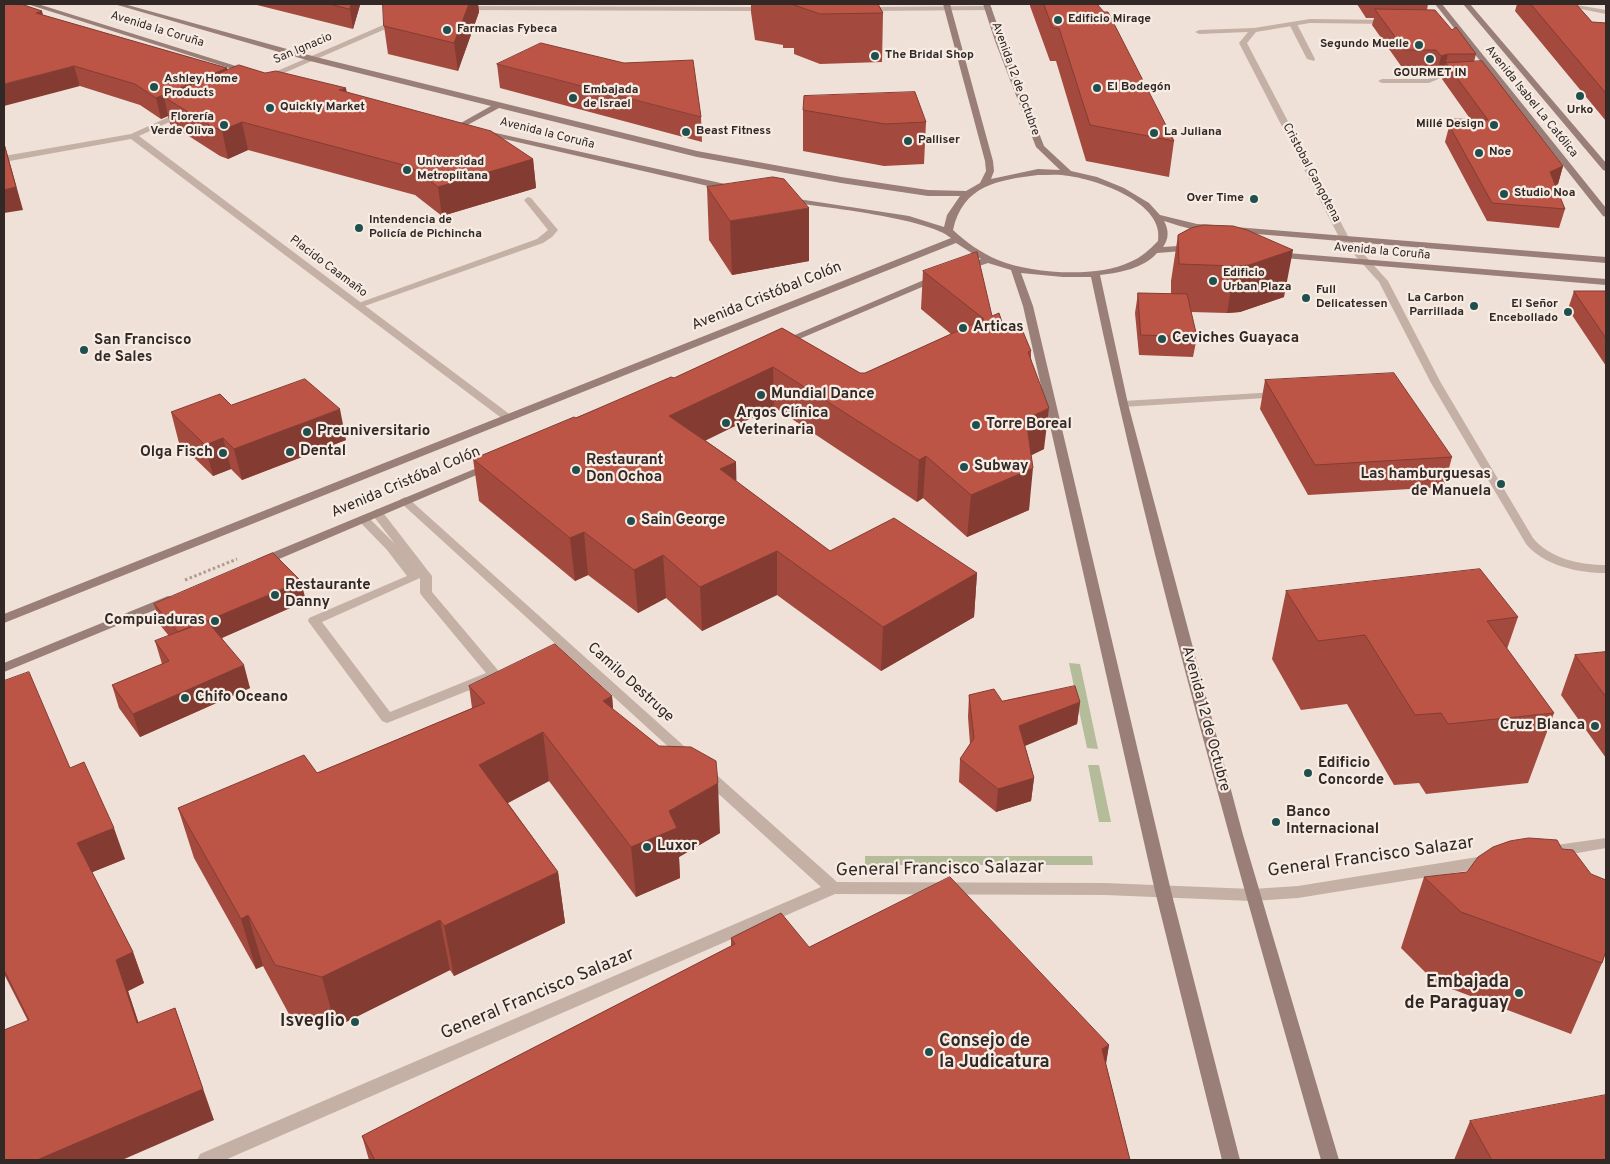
<!DOCTYPE html>
<html>
<head>
<meta charset="utf-8">
<style>
  body { margin:0 }
  #map { position:relative; width:1610px; height:1164px; overflow:hidden; background:#efe1d8; font-family:Overpass,sans-serif }
  canvas { display:block }
  .frame { position:absolute; inset:0; border:5px solid #322826; pointer-events:none }
</style>
</head>
<body>
<div id="map">
<canvas width="1610" height="1164"></canvas>
<div class="frame"></div>
</div>
<script>
const context = document.querySelector('canvas').getContext('2d');
context.lineJoin = 'round';
function fill(path, color) { context.fillStyle = color; context.fill(path, 'evenodd'); }
function stroke(path, color, width, dash) { context.strokeStyle = color; context.lineWidth = width; context.lineCap = dash ? 'butt' : 'round'; context.setLineDash(dash || []); context.stroke(path); }
function drawText(font, color, halo, rows, align = 'center') {
  context.font = font + ' Overpass,sans-serif'; context.lineWidth = 4.5; context.setLineDash([]); context.textBaseline = 'middle'; context.strokeStyle = halo; context.fillStyle = color; for (const [text, x, y, turn = 0] of rows) {
    context.save(); context.translate(x, y); context.rotate((+turn || 0) * Math.PI / 180); context.textAlign = isNaN(turn) ? turn : align; if (halo) context.strokeText(text, 0, 0); context.fillText(text, 0, 0); context.restore();
  }
}
fill(new Path2D(`
  M 1069,663 L 1080,664 L 1098,749 L 1087,748 Z
  M 1088,765 L 1099,765 L 1111,822 L 1099,822 Z
  M 865,856 L 1092,856 L 1093,865 L 865,865 Z`), '#b5bc99');
stroke(new Path2D(`
  M 185,580 L 237,559`), '#b19a8f', 3, [2.5, 2.5]);
fill(new Path2D(`
  M 1290,22 L 1297,24 L 1315,59 L 1314,61 L 1307,59 L 1289,24 Z
  M 1444,72 L 1460,72 L 1464,74 L 1460,76 L 1445,76 L 1429,83 L 1382,83 L 1378,81 L 1382,79 L 1428,79 Z
  M 528,197 L 531,198 L 558,230 L 552,237 L 543,243 L 362,307 L 354,307 L 353,305 L 537,239 L 548,230 L 524,200 Z
  M 1277,392 L 1281,393 L 1282,395 L 1281,397 L 1123,407 L 1118,404 L 1123,401 Z
  M 377,509 L 381,510 L 432,576 L 432,592 L 502,675 L 500,678 L 387,723 L 382,721 L 308,621 L 309,618 L 407,576 L 387,550 L 357,519 L 363,515 L 367,516 L 395,544 L 371,513 ZM 420,578 L 420,593 L 422,596 L 486,673 L 390,712 L 322,622 Z`), '#c5b0a5');
fill(new Path2D(`
  M 1556,4 L 1571,4 L 1606,10 L 1606,14 Z
  M 459,6 L 767,7 L 771,9 L 767,11 L 462,10 L 459,10 Z
  M 988,6 L 992,8 L 991,10 L 864,11 L 860,9 L 864,7 Z
  M 397,19 L 404,21 L 268,80 L 261,78 Z
  M 1310,19 L 1388,20 L 1392,22 L 1388,24 L 1310,23 L 1256,32 L 1247,43 L 1349,238 L 1388,281 L 1441,383 L 1533,538 C 1550,559 1581,565 1606,565 L 1606,573 C 1579,573 1544,566 1526,544 L 1431,383 L 1379,282 L 1340,239 L 1239,43 L 1248,32 L 1199,34 L 1195,32 L 1199,30 L 1254,28 Z
  M 182,111 L 189,113 L 139,136 L 512,416 L 513,418 L 512,420 L 504,420 L 131,139 L 4,162 L 4,156 L 131,134 Z
  M 405,497 L 409,499 L 694,755 L 696,758 L 694,761 L 684,761 L 401,503 L 399,501 L 401,499 Z
  M 705,768 L 710,769 L 837,882 L 1105,883 L 1252,889 L 1298,886 L 1490,855 L 1495,857 L 1498,861 L 1495,865 L 1490,867 L 1298,898 L 1252,901 L 1105,895 L 835,894 L 225,1160 L 197,1160 L 200,1154 L 821,887 L 700,777 L 698,773 L 700,769 Z
  M 1606,838 L 1606,848 L 1549,858 L 1544,856 L 1541,852 L 1544,848 L 1549,846 Z`), '#c5b0a5');
fill(new Path2D(`
  M 27,4 L 38,4 L 255,72 L 248,74 Z
  M 114,4 L 124,4 L 316,57 L 697,151 L 841,177 L 928,190 L 966,191 L 980,183 L 986,171 L 985,161 L 943,4 L 950,4 L 993,161 L 994,171 L 991,179 L 1038,169 L 1060,170 L 1036,147 L 995,41 L 983,4 L 990,4 L 1003,41 L 1044,146 L 1071,171 L 1097,177 L 1124,188 L 1149,203 L 1160,215 L 1197,224 L 1213,225 L 1218,228 C 1207,236 1177,225 1164,221 C 1169,230 1169,239 1163,247 L 1193,245 L 1196,246 L 1196,250 L 1157,253 C 1144,268 1120,273 1100,275 L 1128,404 L 1243,835 L 1339,1160 L 1321,1160 C 1238,867 1153,574 1091,277 L 1063,277 L 1021,273 L 1033,306 L 1171,891 L 1240,1160 L 1222,1160 L 1155,891 L 1023,306 L 1011,270 L 988,263 L 967,270 L 961,270 L 961,266 L 981,259 L 956,243 L 4,623 L 4,614 L 951,238 C 928,218 823,207 788,202 L 784,199 L 785,197 L 909,216 L 944,227 L 947,215 L 960,196 L 928,196 L 841,183 L 697,157 L 499,108 L 462,128 L 458,126 L 459,124 L 491,106 L 310,61 ZM 1038,175 C 1048,175 1059,174 1069,176 C 1098,180 1165,203 1158,241 C 1149,250 1142,257 1130,262 C 1097,278 1032,274 998,260 C 981,253 966,242 953,230 C 963,185 998,180 1038,175 Z
  M 1435,4 L 1442,4 L 1606,208 L 1606,217 L 1603,216 Z
  M 1463,4 L 1470,4 L 1606,163 L 1606,171 L 1603,170 Z
  M 478,129 L 734,186 L 738,189 L 734,192 L 478,133 Z
  M 1235,227 L 1606,257 L 1606,263 L 1232,232 L 1230,230 Z
  M 1275,252 L 1606,279 L 1606,285 L 1272,257 L 1272,253 Z
  M 938,274 L 941,275 L 941,279 L 785,345 L 777,345 L 776,343 Z
  M 489,463 L 495,466 L 493,468 L 265,565 L 257,565 L 255,562 L 257,559 Z
  M 168,596 L 172,597 L 174,600 L 172,603 L 4,672 L 4,663 Z`), '#997f77');
fill(new Path2D(`
  M 253,4 L 360,4 L 360,5 L 353,29 Z
  M 383,4 L 482,4 L 478,4 L 479,12 L 458,71 L 388,54 L 384,26 Z
  M 750,4 L 878,4 L 883,13 L 882,62 L 820,64 L 794,54 L 794,48 L 783,48 L 783,45 L 755,40 L 751,12 L 751,4 Z
  M 1030,4 L 1097,4 L 1174,141 L 1169,177 L 1086,161 L 1056,61 L 1050,61 L 1030,6 Z
  M 1357,4 L 1428,4 L 1427,10 L 1452,30 L 1476,54 L 1474,62 L 1563,166 L 1558,184 L 1555,186 L 1565,209 L 1559,228 L 1487,221 L 1445,142 L 1451,119 L 1471,120 L 1442,79 L 1444,70 L 1437,73 L 1433,66 L 1401,66 L 1372,25 L 1374,18 L 1366,18 Z
  M 1517,4 L 1576,4 L 1592,22 L 1606,23 L 1606,121 L 1515,11 Z
  M 43,15 L 227,68 L 228,70 L 265,73 L 347,92 L 533,159 L 536,188 L 442,216 L 415,195 L 248,150 L 228,159 L 220,156 L 170,124 L 168,116 L 161,119 L 140,105 L 80,86 Z
  M 497,64 L 701,117 L 702,142 L 500,88 Z
  M 803,110 L 926,122 L 924,164 L 884,166 L 803,151 Z
  M 707,187 L 809,261 L 732,275 L 709,240 Z
  M 1191,228 L 1284,297 L 1240,312 L 1227,313 L 1191,312 L 1197,337 L 1193,357 L 1139,355 L 1135,313 L 1138,293 L 1171,294 L 1171,281 L 1178,235 Z
  M 923,271 L 992,316 L 1004,328 L 1031,351 L 1031,358 L 1044,449 L 1031,455 L 1029,510 L 967,537 L 923,498 L 917,502 L 774,407 L 705,440 L 736,462 L 736,481 L 830,551 L 977,573 L 974,617 L 881,671 L 777,595 L 702,631 L 666,598 L 638,613 L 588,575 L 575,581 L 479,501 L 473,459 L 674,378 L 782,328 L 860,373 L 865,373 L 951,334 L 921,309 Z
  M 1574,291 L 1606,291 L 1606,366 L 1568,309 Z
  M 1265,380 L 1452,457 L 1444,487 L 1308,495 L 1260,409 Z
  M 231,405 L 346,440 L 242,480 L 231,469 L 213,476 L 179,443 L 171,412 Z
  M 1286,591 L 1518,617 L 1507,649 L 1554,713 L 1528,783 L 1426,794 L 1419,783 L 1394,785 L 1347,704 L 1301,710 L 1272,659 Z
  M 306,601 L 222,638 L 250,688 L 140,737 L 119,708 L 112,685 L 162,664 L 155,641 L 169,636 L 160,625 L 154,604 Z
  M 1606,652 L 1606,758 L 1561,695 L 1575,655 Z
  M 4,681 L 70,768 L 125,859 L 92,872 L 133,952 L 144,983 L 128,991 L 138,1022 L 214,1120 L 28,1021 L 4,974 Z
  M 469,686 L 612,696 L 613,709 L 720,833 L 679,857 L 680,878 L 636,897 L 549,781 L 508,803 L 558,872 L 565,923 L 454,976 L 450,970 L 336,1027 L 290,1016 L 263,966 L 256,969 L 194,858 L 178,808 L 317,773 L 472,708 Z
  M 969,695 L 1002,701 L 1080,702 L 1077,724 L 1025,746 L 1034,778 L 1031,801 L 996,812 L 959,782 L 960,759 L 970,744 L 968,717 Z
  M 1424,877 L 1602,963 L 1571,1034 L 1436,983 L 1401,948 Z
  M 731,938 L 809,947 L 1109,1045 L 1106,1064 L 1130,1160 L 369,1160 L 362,1136 L 731,946 Z
  M 1470,1121 L 1606,1160 L 1454,1160 Z`), '#a3493d');
fill(new Path2D(`
  M 351,4 L 360,4 L 360,5 L 353,29 L 350,9 Z
  M 469,4 L 478,4 L 479,12 L 458,71 L 454,43 Z
  M 42,11 L 47,30 L 36,13 Z
  M 1448,54 L 1444,70 L 1437,73 L 1441,56 Z
  M 74,66 L 80,86 L 4,106 L 4,84 Z
  M 227,68 L 232,88 L 164,97 L 168,116 L 161,119 L 156,98 Z
  M 346,88 L 351,115 L 339,90 Z
  M 242,122 L 248,150 L 228,159 L 222,130 Z
  M 4,142 L 23,210 L 4,213 Z
  M 533,159 L 536,188 L 442,216 L 438,187 Z
  M 1563,166 L 1558,184 L 1545,191 L 1550,172 Z
  M 809,208 L 809,261 L 732,275 L 730,221 Z
  M 1293,250 L 1284,297 L 1240,312 L 1227,313 L 1235,266 Z
  M 773,367 L 774,407 L 672,457 L 669,416 Z
  M 1049,408 L 1044,449 L 1022,460 L 1026,419 Z
  M 340,409 L 346,440 L 242,480 L 234,449 Z
  M 223,438 L 231,469 L 213,476 L 205,445 Z
  M 926,456 L 923,498 L 917,502 L 919,460 Z
  M 736,462 L 737,504 L 720,469 Z
  M 1033,468 L 1029,510 L 967,537 L 971,495 Z
  M 584,532 L 588,575 L 575,581 L 570,538 Z
  M 777,551 L 777,595 L 702,631 L 700,587 Z
  M 663,555 L 666,598 L 638,613 L 634,570 Z
  M 977,573 L 974,617 L 881,671 L 883,627 Z
  M 301,581 L 306,601 L 185,654 L 179,633 Z
  M 244,665 L 250,688 L 140,737 L 133,714 Z
  M 612,696 L 616,746 L 603,701 Z
  M 1080,702 L 1077,724 L 1017,749 L 1019,726 Z
  M 543,732 L 549,781 L 487,814 L 479,765 Z
  M 1034,778 L 1031,801 L 996,812 L 998,789 Z
  M 718,783 L 720,833 L 679,857 L 680,878 L 636,897 L 631,847 L 669,811 Z
  M 114,828 L 125,859 L 88,874 L 77,843 Z
  M 558,872 L 565,923 L 454,976 L 444,926 Z
  M 248,915 L 263,966 L 256,969 L 241,919 Z
  M 440,920 L 450,970 L 336,1027 L 322,977 Z
  M 133,952 L 144,983 L 128,991 L 149,1054 L 137,1023 L 116,960 Z
  M 175,1008 L 214,1120 L 122,1160 L 37,1160 Z
  M 1109,1045 L 1102,1086 L 1102,1049 Z`), '#843c32');
const building = new Path2D(`
  M 4,4 L 21,4 L 42,11 L 36,13 L 227,68 L 156,98 L 135,84 L 74,66 L 4,84 Z
  M 330,4 L 351,4 L 350,9 Z
  M 383,4 L 469,4 L 454,43 L 384,26 Z
  M 794,4 L 878,4 L 883,13 L 820,14 L 794,5 Z
  M 1044,4 L 1097,4 L 1104,12 L 1108,12 L 1174,141 L 1090,125 L 1059,28 L 1053,28 Z
  M 1531,4 L 1576,4 L 1592,22 L 1606,23 L 1606,93 Z
  M 1375,9 L 1435,10 L 1452,30 L 1456,27 L 1476,54 L 1448,54 L 1441,56 L 1436,50 L 1405,50 Z
  M 541,43 L 624,63 L 693,60 L 701,117 L 497,64 Z
  M 1482,61 L 1563,166 L 1550,172 L 1565,209 L 1492,203 L 1449,125 L 1454,125 L 1451,119 L 1488,120 L 1446,63 Z
  M 239,65 L 265,73 L 276,71 L 346,88 L 339,90 L 491,131 L 533,159 L 438,187 L 411,167 L 242,122 L 222,130 L 214,128 L 164,97 Z
  M 915,92 L 926,122 L 885,124 L 803,110 L 804,96 Z
  M 4,144 L 16,187 L 4,190 Z
  M 773,177 L 784,179 L 809,208 L 730,221 L 707,187 Z
  M 1204,225 L 1233,226 L 1247,230 L 1293,250 L 1249,265 L 1235,266 L 1179,264 L 1178,235 L 1191,228 Z
  M 977,252 L 992,316 L 999,313 L 1004,328 L 1019,322 L 1031,351 L 1028,352 L 1049,408 L 1026,419 L 1033,468 L 971,495 L 926,456 L 919,460 L 773,367 L 669,416 L 736,462 L 720,469 L 830,551 L 894,518 L 977,573 L 883,627 L 777,551 L 700,587 L 663,555 L 634,570 L 584,532 L 570,538 L 473,459 L 574,417 L 576,418 L 671,377 L 674,378 L 782,328 L 860,373 L 865,373 L 984,319 L 923,271 Z
  M 1574,291 L 1606,291 L 1606,338 Z
  M 1138,293 L 1187,294 L 1197,337 L 1141,335 Z
  M 1394,373 L 1452,457 L 1315,465 L 1265,380 Z
  M 305,379 L 340,409 L 234,449 L 223,438 L 205,445 L 171,412 L 220,394 L 231,405 Z
  M 273,553 L 301,581 L 207,621 L 178,632 L 154,604 Z
  M 1480,569 L 1518,617 L 1487,621 L 1554,713 L 1448,724 L 1441,713 L 1415,715 L 1365,635 L 1318,641 L 1286,591 Z
  M 207,621 L 244,665 L 133,714 L 112,685 L 169,661 L 155,641 Z
  M 555,644 L 612,696 L 603,701 L 659,746 L 691,747 L 716,761 L 718,783 L 669,811 L 677,828 L 631,847 L 543,732 L 479,765 L 558,872 L 444,926 L 440,920 L 322,977 L 275,965 L 248,915 L 241,919 L 178,808 L 304,755 L 317,773 L 485,703 L 469,686 Z
  M 1606,652 L 1606,697 L 1575,655 Z
  M 29,672 L 70,768 L 84,762 L 114,828 L 77,843 L 133,952 L 116,960 L 137,1023 L 175,1008 L 203,1089 L 37,1160 L 4,1160 L 4,1030 L 29,1020 L 4,970 L 4,681 Z
  M 1075,686 L 1080,702 L 1019,726 L 1034,778 L 998,789 L 960,759 L 974,738 L 969,695 L 994,689 L 1002,701 Z
  M 1529,838 L 1557,840 L 1562,849 L 1573,850 L 1591,874 L 1606,880 L 1606,951 L 1602,963 L 1461,912 L 1424,877 L 1467,872 L 1478,857 L 1493,847 L 1510,841 Z
  M 950,877 L 1109,1045 L 1102,1049 L 1130,1160 L 375,1160 L 362,1136 L 735,944 L 731,938 L 781,913 L 809,947 Z
  M 1606,1095 L 1606,1160 L 1492,1160 L 1470,1121 Z`);
fill(building, '#bd5547');
stroke(building, '#843c32', 1);
for (const [x, y, r, color] of [
  [1058,20,5,"#1f504d"],
  [447,30,5,"#1f504d"],
  [1419,45,5,"#1f504d"],
  [875,56,5,"#1f504d"],
  [1430,59,5,"#1f504d"],
  [154,87,5,"#1f504d"],
  [1097,88,5,"#1f504d"],
  [1580,96,5,"#1f504d"],
  [573,98,5,"#1f504d"],
  [270,108,5,"#1f504d"],
  [224,125,5,"#1f504d"],
  [1494,125,5,"#1f504d"],
  [686,132,5,"#1f504d"],
  [1154,133,5,"#1f504d"],
  [908,141,5,"#1f504d"],
  [1479,153,5,"#1f504d"],
  [407,170,5,"#1f504d"],
  [1504,194,5,"#1f504d"],
  [1254,199,5,"#1f504d"],
  [359,228,5,"#1f504d"],
  [1213,281,5,"#1f504d"],
  [1306,298,5,"#1f504d"],
  [1474,306,5,"#1f504d"],
  [1568,312,5,"#1f504d"],
  [963,328,5,"#1f504d"],
  [1162,339,5,"#1f504d"],
  [84,350,5,"#1f504d"],
  [761,395,5,"#1f504d"],
  [726,423,5,"#1f504d"],
  [976,425,5,"#1f504d"],
  [307,432,5,"#1f504d"],
  [290,452,5,"#1f504d"],
  [223,453,5,"#1f504d"],
  [964,467,5,"#1f504d"],
  [576,470,5,"#1f504d"],
  [1501,484,5,"#1f504d"],
  [631,521,5,"#1f504d"],
  [275,595,5,"#1f504d"],
  [215,621,5,"#1f504d"],
  [185,698,5,"#1f504d"],
  [1595,726,5,"#1f504d"],
  [1308,773,5,"#1f504d"],
  [1276,822,5,"#1f504d"],
  [647,847,5,"#1f504d"],
  [1519,993,5,"#1f504d"],
  [355,1022,5,"#1f504d"],
  [929,1052,5,"#1f504d"]
]) { const dot = new Path2D(); dot.arc(x, y, r, 0, 2 * Math.PI); context.fillStyle = color; context.fill(dot); stroke(dot, '#f7ece3', 2); }
drawText('bold 12px', '#322826', '#f7ece3', [
  ["Edificio Mirage",1068,20],
  ["Farmacias Fybeca",457,30],
  ["Segundo Muelle",1409,45,"right"],
  ["The Bridal Shop",885,56],
  ["GOURMET IN",1430,74,"center"],
  ["Ashley Home",164,80],
  ["Products",164,94],
  ["El Bodegón",1107,88],
  ["Embajada",583,91],
  ["de Israel",583,105],
  ["Quickly Market",280,108],
  ["Urko",1580,111,"center"],
  ["Florería",214,118,"right"],
  ["Verde Oliva",214,132,"right"],
  ["Millé Design",1484,125,"right"],
  ["Beast Fitness",696,132],
  ["La Juliana",1164,133],
  ["Palliser",918,141],
  ["Noe",1489,153],
  ["Universidad",417,163],
  ["Metroplitana",417,177],
  ["Studio Noa",1514,194],
  ["Over Time",1244,199,"right"],
  ["Intendencia de",369,221],
  ["Policía de Pichincha",369,235],
  ["Edificio",1223,274],
  ["Urban Plaza",1223,288],
  ["Full",1316,291],
  ["Delicatessen",1316,305],
  ["La Carbon",1464,299,"right"],
  ["Parrillada",1464,313,"right"],
  ["El Señor",1558,305,"right"],
  ["Encebollado",1558,319,"right"]
], 'left');
drawText('12px', '#322826', '#f7ece3', [
  ["Avenida la Coruña",157,30,17],
  ["San Ignacio",303,49,-23],
  ["Avenida 12 de Octubre",1015,79,70],
  ["Avenida Isabel La Católica",1531,102,51],
  ["Avenida la Coruña",547,134,14],
  ["Cristobal Gangotena",1311,173,62],
  ["Avenida la Coruña",1382,252,5],
  ["Placido Caamaño",328,267,37]
]);
drawText('15px', '#322826', '#f7ece3', [
  ["Avenida Cristóbal Colón",767,297,-22],
  ["Avenida Cristóbal Colón",406,483,-23],
  ["Camilo Destruge",630,683,42],
  ["Avenida 12 de Octubre",1205,719,75]
]);
drawText('bold 15px', '#322826', '#f7ece3', [
  ["Articas",973,328],
  ["Ceviches Guayaca",1172,339],
  ["San Francisco",94,341],
  ["de Sales",94,358],
  ["Mundial Dance",771,395],
  ["Argos Clínica",736,414],
  ["Veterinaria",736,431],
  ["Torre Boreal",986,425],
  ["Preuniversitario",317,432],
  ["Dental",300,452],
  ["Olga Fisch",213,453,"right"],
  ["Restaurant",586,461],
  ["Don Ochoa",586,478],
  ["Subway",974,467],
  ["Las hamburguesas",1491,475,"right"],
  ["de Manuela",1491,492,"right"],
  ["Sain George",641,521],
  ["Restaurante",285,586],
  ["Danny",285,603],
  ["Compuiaduras",205,621,"right"],
  ["Chifo Oceano",195,698],
  ["Cruz Blanca",1585,726,"right"],
  ["Edificio",1318,764],
  ["Concorde",1318,781],
  ["Banco",1286,813],
  ["Internacional",1286,830],
  ["Luxor",657,847]
], 'left');
drawText('18px', '#322826', '#f7ece3', [
  ["General Francisco Salazar",1371,858,-8],
  ["General Francisco Salazar",940,870,-1],
  ["General Francisco Salazar",538,995,-23]
]);
drawText('bold 18px', '#322826', '#f7ece3', [
  ["Embajada",1509,983],
  ["de Paraguay",1509,1004],
  ["Isveglio",345,1022],
  ["Consejo de",939,1042,"left"],
  ["la Judicatura",939,1063,"left"]
], 'right');
</script>
</body>
</html>
